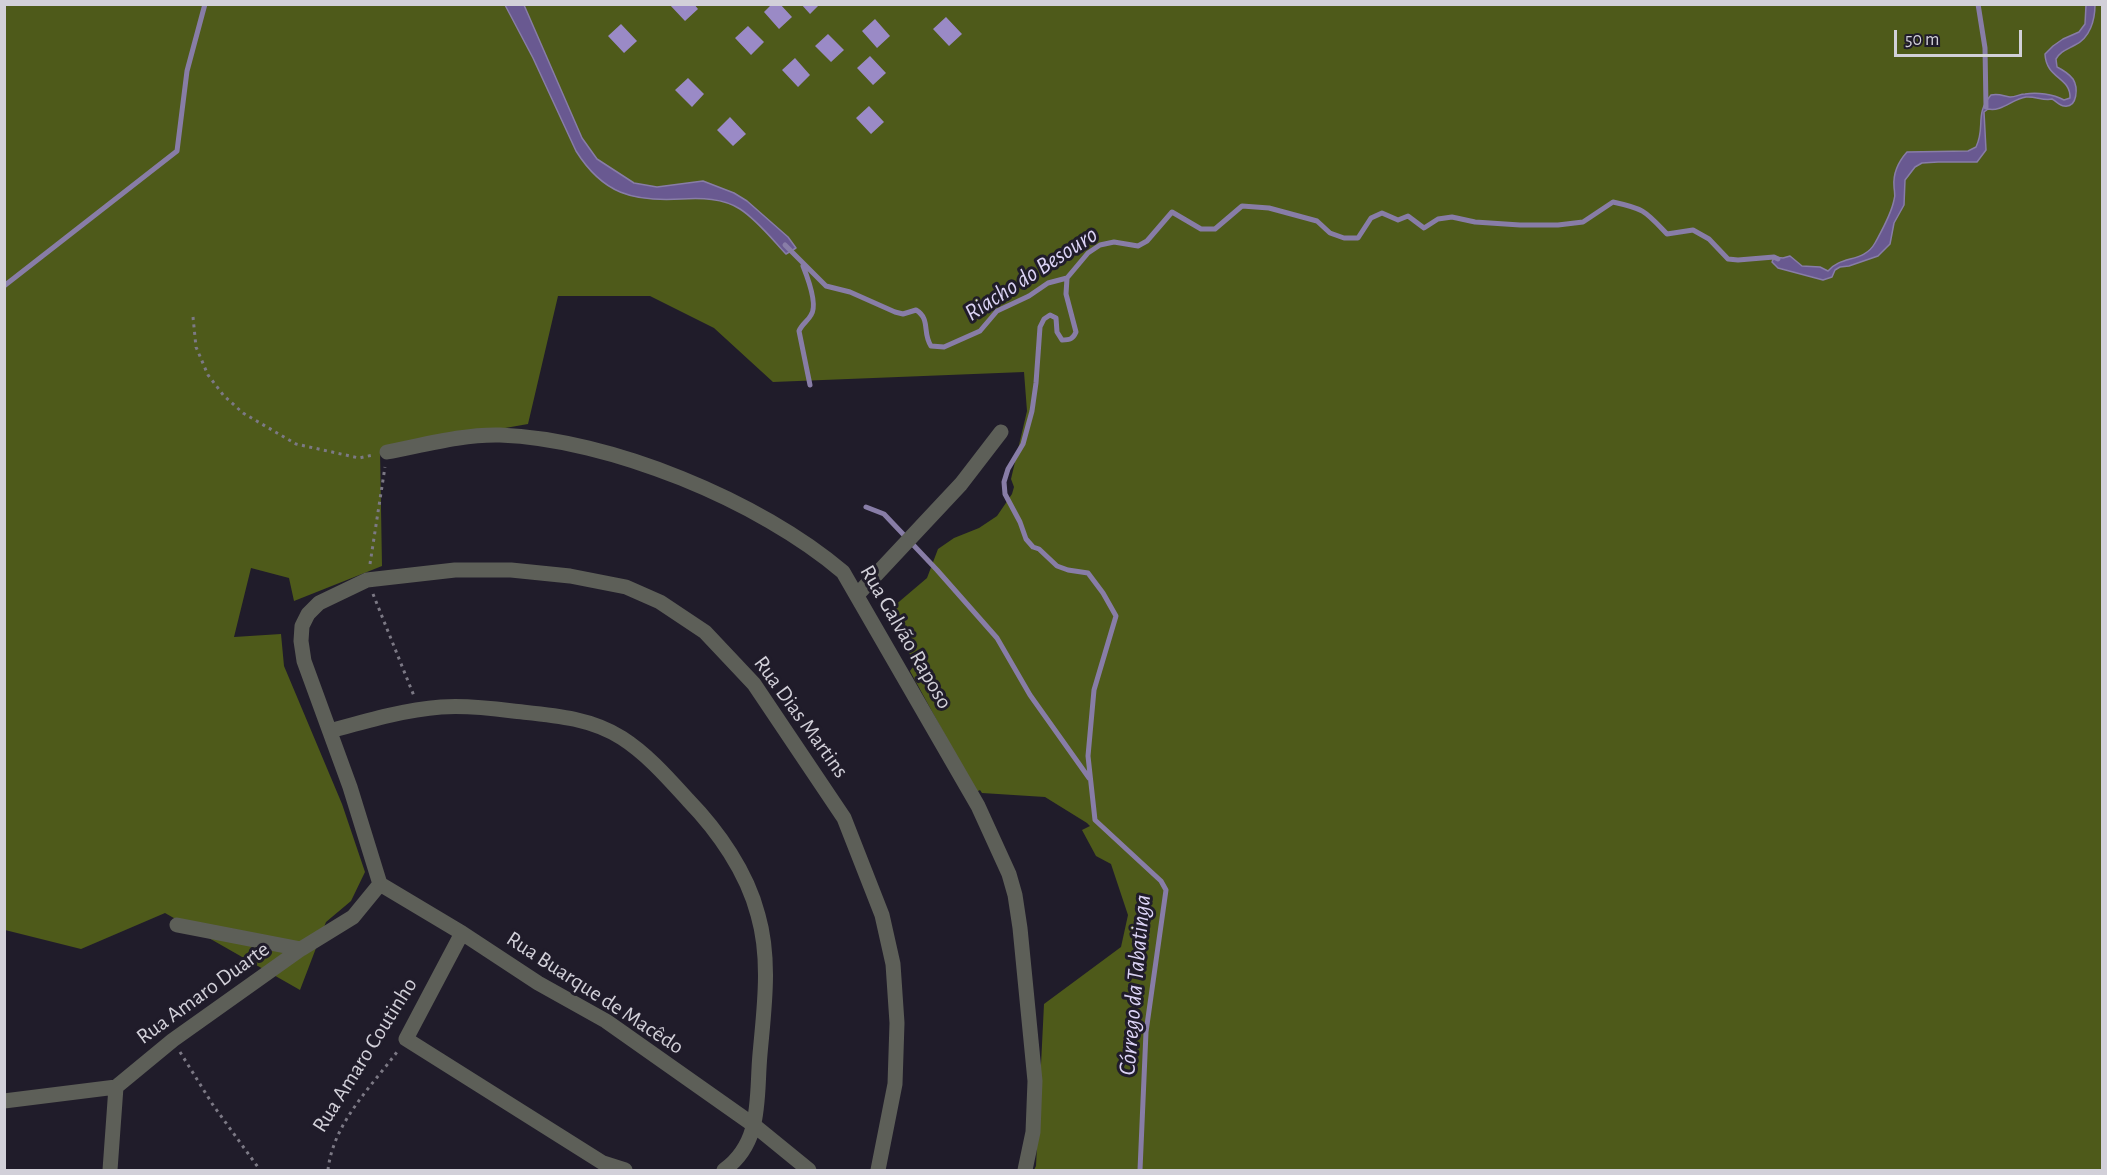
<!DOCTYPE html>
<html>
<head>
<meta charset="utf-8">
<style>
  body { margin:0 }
  #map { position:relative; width:2107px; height:1175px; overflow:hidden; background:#201c2a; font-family:"Alegreya Sans",sans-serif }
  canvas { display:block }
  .frame { position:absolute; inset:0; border:6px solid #d2d0d9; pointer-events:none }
  .scale { position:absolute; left:1894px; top:30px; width:128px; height:27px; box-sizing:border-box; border:3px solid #d2d0d9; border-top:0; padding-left:8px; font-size:18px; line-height:21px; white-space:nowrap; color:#d2d0d9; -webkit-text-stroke:4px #201c2a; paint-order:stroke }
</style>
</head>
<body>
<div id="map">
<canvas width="2107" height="1175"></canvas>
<div class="frame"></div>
<div class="scale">50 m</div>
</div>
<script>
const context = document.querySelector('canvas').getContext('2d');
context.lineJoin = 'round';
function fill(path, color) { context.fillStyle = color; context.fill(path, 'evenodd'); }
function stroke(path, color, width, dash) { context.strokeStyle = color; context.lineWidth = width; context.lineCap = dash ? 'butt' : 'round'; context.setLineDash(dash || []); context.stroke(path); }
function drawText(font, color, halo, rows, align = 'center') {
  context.font = font + ' "Alegreya Sans",sans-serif'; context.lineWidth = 6; context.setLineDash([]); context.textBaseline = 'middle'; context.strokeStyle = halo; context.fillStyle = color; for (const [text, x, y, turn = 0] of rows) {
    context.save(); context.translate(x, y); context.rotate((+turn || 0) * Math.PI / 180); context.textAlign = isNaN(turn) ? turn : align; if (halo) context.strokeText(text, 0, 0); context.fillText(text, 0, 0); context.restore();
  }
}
fill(new Path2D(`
  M 4,5 L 2102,5 L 2102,1170 L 1034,1170 L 1036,1166 L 1044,1004 L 1121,947 L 1128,915 L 1111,864 L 1096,856 L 1082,830 L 1090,826 L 1087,823 L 1045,797 L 982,793 L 980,790 L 976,792 L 910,671 L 915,664 L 887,612 L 927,578 L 938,549 L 954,538 L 979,528 L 997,516 L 1012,494 L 1014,487 L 1011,479 L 1027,411 L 1024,372 L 773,382 L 714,328 L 650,296 L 558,296 L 528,424 L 380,450 L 382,566 L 294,601 L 289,578 L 251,568 L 234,637 L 281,634 L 284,666 L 342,804 L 365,872 L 351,901 L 326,922 L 300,990 L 165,913 L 81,949 L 5,930 Z`), '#4e5a1a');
const water = new Path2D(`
  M 505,5 L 524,5 L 582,138 L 597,159 L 634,183 L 657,187 L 703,181 L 734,193 L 747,201 L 788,237 L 796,248 L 786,254 C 772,239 757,220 740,209 C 723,198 701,198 682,199 C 633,202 603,194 576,151 L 533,58 Z
  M 2086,5 L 2095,5 C 2095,20 2090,38 2075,45 C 2066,50 2061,51 2056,59 L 2057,67 C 2063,70 2069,74 2073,79 C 2078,87 2078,108 2064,106 C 2060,106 2056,101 2052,99 C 2043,101 2035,96 2026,97 C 2012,99 2002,112 1988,109 L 1984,112 L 1986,150 L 1977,162 L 1938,162 L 1922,163 L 1915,167 L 1905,180 L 1904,205 L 1894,223 L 1890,244 L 1878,256 L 1849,266 L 1840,267 L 1835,270 L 1832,277 L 1823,280 L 1778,268 L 1772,262 L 1774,257 L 1783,258 L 1790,256 L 1802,266 L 1820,267 L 1828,271 C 1841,255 1864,263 1875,243 C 1882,230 1891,215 1894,200 C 1896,195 1894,191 1894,186 C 1893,173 1899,161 1907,152 L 1968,151 L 1976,147 C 1986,126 1974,115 1991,95 C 1999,93 2003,96 2010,97 C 2016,97 2020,94 2025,94 C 2037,92 2053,94 2064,100 L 2070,98 C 2071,77 2046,79 2045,54 L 2053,46 L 2063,39 L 2079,32 L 2085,24 Z`);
fill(water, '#695991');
stroke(water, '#887da7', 1.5);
stroke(new Path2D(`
  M 1978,4 L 1985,48 L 1986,107
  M 785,245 L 826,286 L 850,292 L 895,312 L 903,314 L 916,310 C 931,319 922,333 931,346 L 944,347 L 980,331 L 997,311 L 1029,296 L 1048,283 L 1067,278 L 1088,253 L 1100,245 L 1114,242 L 1138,246 L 1147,241 L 1172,212 L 1201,229 L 1215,229 L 1242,206 L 1269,208 L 1317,221 L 1330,233 L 1344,238 L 1358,238 L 1371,218 L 1382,213 L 1398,220 L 1408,216 L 1424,228 L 1438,219 L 1452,217 L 1475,222 L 1520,225 L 1558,225 L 1583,222 L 1613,202 C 1645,209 1645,211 1667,234 L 1693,230 L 1709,239 L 1728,259 L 1738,260 L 1774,257 L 1778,259
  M 803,266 C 807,276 818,305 811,315 C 808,321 802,324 799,331 L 810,385
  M 1067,278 L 1066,294 L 1076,332 C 1073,339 1070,340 1062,340 L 1057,332 L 1056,318 L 1050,315 L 1044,319 L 1040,327 L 1036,383 L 1032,411 L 1023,444 L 1008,469 L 1004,482 L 1005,494 L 1020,522 L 1026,539 L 1033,547 L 1039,549 L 1057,566 L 1068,570 L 1088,573 L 1103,593 L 1116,616 L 1094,690 L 1088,756 L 1095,820 L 1161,881 L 1166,890 L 1146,1032 L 1140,1170
  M 4,286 L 177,151 L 187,71 L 205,4
  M 866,507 L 884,514 L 937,570 L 997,638 L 1030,695 L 1089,778`), '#887da7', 5);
fill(new Path2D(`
  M 669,4 L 694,4 L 698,9 L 685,21 Z
  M 772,4 L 780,4 L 792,17 L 779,29 L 764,12 Z
  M 801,4 L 820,4 L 810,14 Z
  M 946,17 L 962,34 L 949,46 L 933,29 Z
  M 875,19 L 890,36 L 877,48 L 862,31 Z
  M 621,24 L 637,41 L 624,53 L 608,36 Z
  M 748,26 L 764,42 L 751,55 L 735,38 Z
  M 828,34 L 844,50 L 831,62 L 815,46 Z
  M 870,56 L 886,73 L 873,85 L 857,68 Z
  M 795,58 L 810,75 L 798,87 L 782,70 Z
  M 688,78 L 704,94 L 692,107 L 675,90 Z
  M 869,106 L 884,122 L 871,134 L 856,118 Z
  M 730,117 L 746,134 L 733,146 L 717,130 Z`), '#9a8ac6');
stroke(new Path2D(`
  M 193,317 L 196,347 L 208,375 L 224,396 L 243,413 L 296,444 L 359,458 L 373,455
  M 370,564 L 385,467
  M 373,594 L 414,696
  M 180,1052 L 213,1105 L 260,1170
  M 328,1170 C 333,1124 370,1088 397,1052`), '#7c7985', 3, [3, 4.5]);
stroke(new Path2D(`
  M 387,452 C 424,445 463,434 500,435 C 610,439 760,501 843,572 L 978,806 L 1009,874 L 1015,895 L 1020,928 L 1035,1081 L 1033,1132 L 1025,1170
  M 857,595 L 961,484 L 1001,432
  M 330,731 C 366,721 403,710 441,707 C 464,705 490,708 513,711 C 550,715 589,717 622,738 C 647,754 668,778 688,800 C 718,831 747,872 758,915 C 771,960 764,1009 760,1054 C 756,1097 763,1142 724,1170
  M 380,884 L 350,787 L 304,661 L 301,641 L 302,626 L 308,614 L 319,603 L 367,580 L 455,570 L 511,570 L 570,576 L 626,587 L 660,602 L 705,632 L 754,684 L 844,818 L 882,915 L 893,964 L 897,1023 L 895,1084 L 878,1170
  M 380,884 L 462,933 L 538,983 L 606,1021 L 755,1126 L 809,1170
  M 177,925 L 301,949
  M 462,933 L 406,1039 L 603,1163 L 625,1170
  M 4,1101 L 116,1087
  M 110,1170 L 116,1087 L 173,1040 L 301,949 L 353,917 L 380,884`), '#5d5f58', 15);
drawText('22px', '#d2d0d9', '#201c2a', [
  ["Rua Galvão Raposo",906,637,60],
  ["Rua Dias Martins",801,717,54],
  ["Rua Amaro Duarte",203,993,-36],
  ["Rua Buarque de Macêdo",595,993,33],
  ["Rua Amaro Coutinho",365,1055,-58]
]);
drawText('italic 24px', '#dbd3f5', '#201c2a', [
  ["Riacho do Besouro",1031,274,-33],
  ["Córrego da Tabatinga",1135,985,-85]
]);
</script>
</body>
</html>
